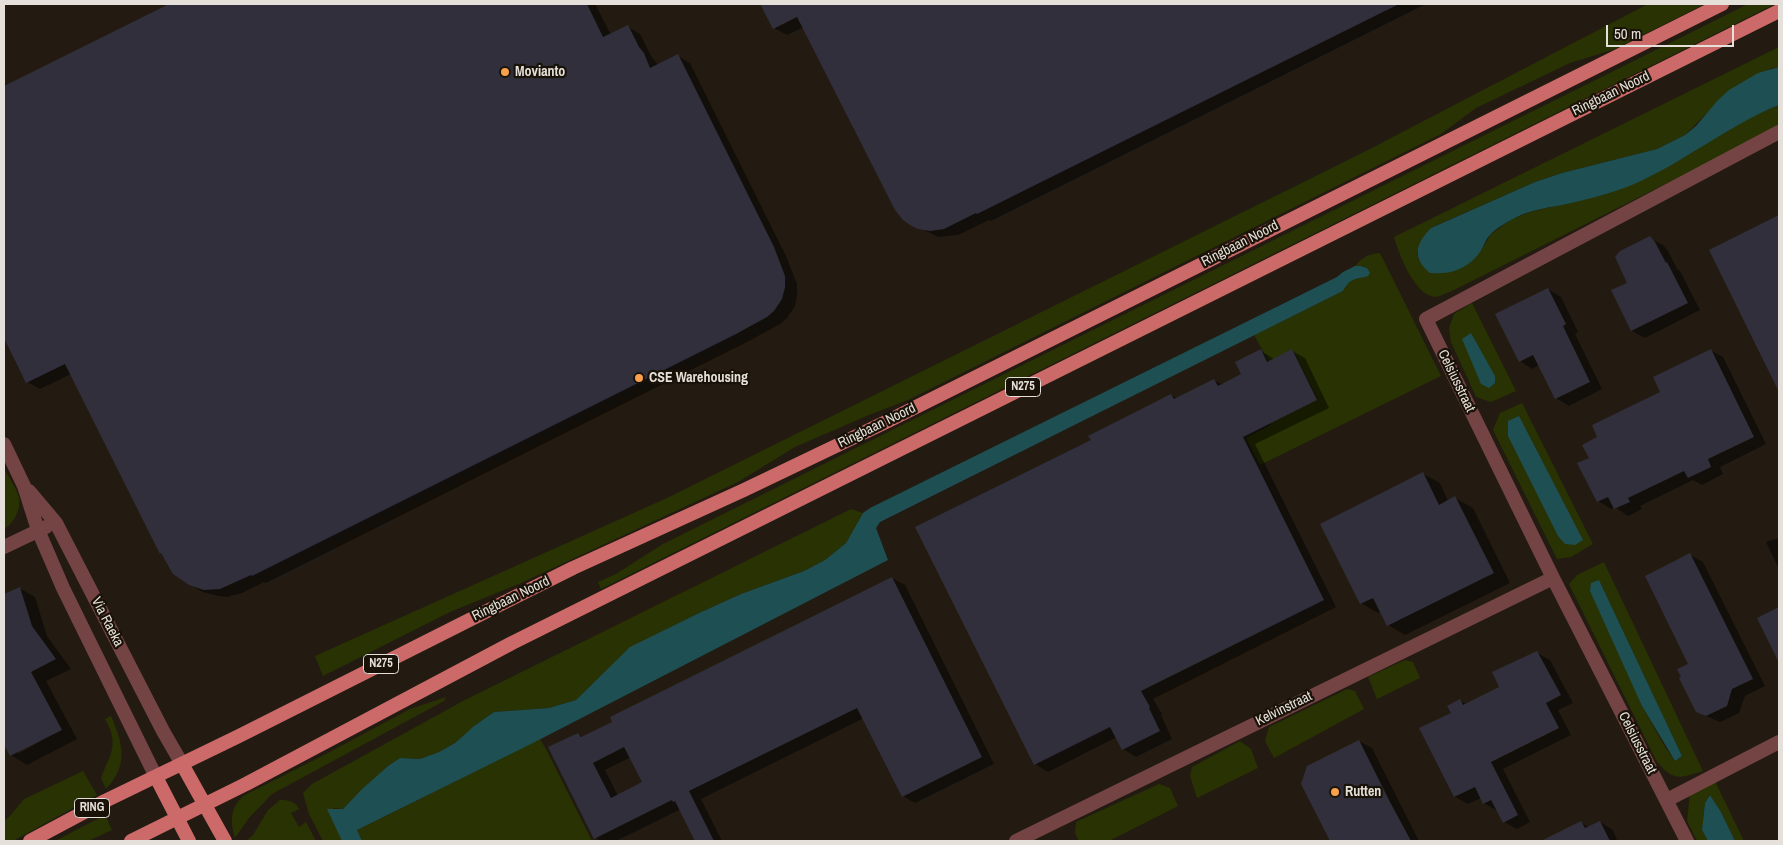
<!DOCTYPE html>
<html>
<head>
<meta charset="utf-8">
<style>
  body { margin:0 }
  #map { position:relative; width:1783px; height:845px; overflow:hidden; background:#231b11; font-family:"Archivo Narrow",sans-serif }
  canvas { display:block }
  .frame { position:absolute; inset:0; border:5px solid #e6e0da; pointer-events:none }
  .scale { position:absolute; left:1606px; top:25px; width:128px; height:22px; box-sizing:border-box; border:2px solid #e6e0da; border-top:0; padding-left:6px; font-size:15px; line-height:18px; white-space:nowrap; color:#e6e0da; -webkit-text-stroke:4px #191208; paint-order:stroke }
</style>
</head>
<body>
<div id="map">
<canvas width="1783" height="845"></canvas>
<div class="frame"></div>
<div class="scale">50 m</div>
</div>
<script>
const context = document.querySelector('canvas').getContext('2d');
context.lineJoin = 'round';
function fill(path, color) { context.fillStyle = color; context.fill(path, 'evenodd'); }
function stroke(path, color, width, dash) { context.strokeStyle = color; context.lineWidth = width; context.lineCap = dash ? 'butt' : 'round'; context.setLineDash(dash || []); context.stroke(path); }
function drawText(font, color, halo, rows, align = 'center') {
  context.font = font + ' "Archivo Narrow",sans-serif'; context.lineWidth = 4.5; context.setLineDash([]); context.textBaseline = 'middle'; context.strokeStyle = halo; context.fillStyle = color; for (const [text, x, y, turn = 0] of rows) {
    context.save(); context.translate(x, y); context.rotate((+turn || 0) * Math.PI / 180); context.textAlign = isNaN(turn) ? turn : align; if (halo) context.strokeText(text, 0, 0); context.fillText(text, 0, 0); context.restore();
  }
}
fill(new Path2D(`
  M 1648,4 L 1705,4 L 1615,49 L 1570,63 L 1476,108 L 1441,134 L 908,400 L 869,415 L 795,447 L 738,482 L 521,583 L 450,612 L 323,676 L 315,656 L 667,498 L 1368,150 Z
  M 1748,4 L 1775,4 L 601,589 L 598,582 L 616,574 L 663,544 Z
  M 1779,47 L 1779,67 L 1772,68 L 1707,113 L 1685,135 L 1657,149 L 1562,173 L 1535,182 L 1437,225 L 1431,228 L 1417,253 L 1419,261 L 1481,251 L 1491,234 L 1512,219 L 1530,212 L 1606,194 L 1634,183 L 1749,118 L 1779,105 L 1779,127 L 1450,292 C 1445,293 1439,297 1435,297 C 1414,295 1399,254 1394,237 Z
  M 1380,253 L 1441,376 L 1260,465 L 1246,438 L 1271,425 L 1263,410 L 1292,411 L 1317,398 L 1293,350 L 1269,362 L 1254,335 L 1343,291 C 1348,282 1351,279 1361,278 L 1367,268 L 1361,266 L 1355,266 C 1363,257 1368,254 1380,253 Z
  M 1472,303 L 1516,391 L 1491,402 L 1476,397 L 1451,342 L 1449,328 L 1454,314 Z
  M 1522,403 L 1593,544 L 1571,557 L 1557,559 L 1493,430 L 1500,413 Z
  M 4,468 C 8,477 17,488 19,498 C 21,510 14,523 4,529 Z
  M 851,509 L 863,513 L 846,543 L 825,560 L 804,571 L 741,594 L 699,613 L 631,647 L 576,700 L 549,708 L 494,712 L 474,726 L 455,743 L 439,752 L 420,759 L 400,758 L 388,766 L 362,789 L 343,809 L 333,808 L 342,841 L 323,841 L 309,814 L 303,793 L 312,784 L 463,701 Z
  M 1604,562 L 1703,771 C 1679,778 1675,782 1657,762 L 1569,584 L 1577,575 ZM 1599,580 L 1682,756 L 1675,761 L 1665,747 L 1642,706 Z
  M 1405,660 L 1413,662 L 1420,678 L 1377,699 L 1368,677 Z
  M 1347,689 L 1355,691 L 1364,709 L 1274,758 L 1265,741 L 1269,727 Z
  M 446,697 L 444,701 L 272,794 L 249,818 L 235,838 C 230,821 230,809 243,796 L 324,755 L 410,709 Z
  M 111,716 C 123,743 129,765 106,789 L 101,778 C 110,754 120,745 105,719 Z
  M 540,739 L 547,751 L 592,841 L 362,841 L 357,830 Z
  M 1240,741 L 1251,749 L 1258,768 L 1197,798 L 1190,776 L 1192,767 Z
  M 83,771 L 97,795 L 13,841 L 4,841 L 4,820 L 8,818 L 24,799 Z
  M 1712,775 L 1744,841 L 1735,841 L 1721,812 L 1710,795 L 1705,803 L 1702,830 L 1708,841 L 1697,841 L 1687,821 L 1690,793 Z
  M 1159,784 L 1170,788 L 1178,806 L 1109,841 L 1079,841 L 1075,833 L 1076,822 Z
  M 280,800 C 288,800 295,801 299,809 L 291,813 L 299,827 L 306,822 L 316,841 L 246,841 L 253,835 L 268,810 Z
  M 105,815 L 112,830 L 88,841 L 55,841 Z`), '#293203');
fill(new Path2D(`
  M 1779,67 L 1779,105 C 1727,126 1683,163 1632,185 C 1609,194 1586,200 1562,205 C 1545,208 1526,211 1511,220 C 1504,224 1495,229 1490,235 C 1485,240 1484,247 1480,252 C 1468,269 1450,275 1430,273 C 1412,258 1415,244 1431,228 L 1535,182 L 1562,173 L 1657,149 L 1685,135 L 1696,126 L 1718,100 L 1729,90 L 1758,73 Z
  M 1355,266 L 1361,266 L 1367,268 L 1370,273 L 1368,276 C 1355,280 1351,277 1343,291 L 880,522 L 876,528 L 888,560 L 531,744 L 357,830 L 362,841 L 342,841 L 327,809 L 343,809 L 362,789 L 388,766 L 400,758 L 420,759 L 439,752 L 455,743 L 474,726 L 494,712 L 549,708 L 576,700 L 630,647 L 699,613 L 741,594 L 804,571 L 825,560 L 846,543 L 863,513 L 870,508 L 1337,277 L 1343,272 Z
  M 1471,333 L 1495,376 L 1495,383 L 1489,388 L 1481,384 L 1462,339 Z
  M 1519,416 L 1583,540 L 1575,545 L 1565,544 L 1558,536 L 1508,436 L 1508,421 Z
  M 1599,580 L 1682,756 L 1675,761 L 1642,706 L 1590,591 L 1591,583 Z
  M 1710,795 L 1721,812 L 1735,841 L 1708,841 L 1702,830 L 1705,803 Z`), '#1e4f53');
fill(new Path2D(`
  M 172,4 L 595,4 L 611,35 L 628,27 L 640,34 L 651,56 L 658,65 L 678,56 L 690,63 L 786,256 L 797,284 L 797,295 L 795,306 L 787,318 L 780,324 L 749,341 L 266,583 L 264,582 L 242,593 L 227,597 L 218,596 L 203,592 L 189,584 L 160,553 L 71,374 L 40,389 L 27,382 L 4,334 L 4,88 Z
  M 760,4 L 1426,4 L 991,221 L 989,220 L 958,235 L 938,237 L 908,222 L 804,27 L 787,35 L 774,28 Z
  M 1779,216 L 1779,389 L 1710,250 Z
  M 1650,238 L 1663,245 L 1668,251 L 1677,269 L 1680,271 L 1700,310 L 1645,338 L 1632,331 L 1628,283 Z
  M 1548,289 L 1561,297 L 1578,332 L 1575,334 L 1602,389 L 1569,406 L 1556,398 L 1539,365 L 1532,369 L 1520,361 Z
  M 1710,350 L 1723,357 L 1766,444 L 1720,467 L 1723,474 L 1702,485 L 1693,480 L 1640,506 L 1642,509 L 1628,516 L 1615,507 L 1611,509 L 1598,501 L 1590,458 L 1599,438 L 1662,392 Z
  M 1261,351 L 1274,359 L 1292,351 L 1305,358 L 1329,408 L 1255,444 L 1336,607 L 1153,699 L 1162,714 L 1161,715 L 1172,739 L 1136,757 L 1123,749 L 1117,737 L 1048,772 L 1035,764 L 1092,440 L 1171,395 L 1177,399 L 1214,380 L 1223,385 L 1243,375 Z
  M 1423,474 L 1440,483 L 1448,501 L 1455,498 L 1473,508 L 1510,583 L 1405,635 L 1388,625 L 1382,611 L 1378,613 L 1361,603 Z
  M 1779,538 L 1779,569 L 1766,542 Z
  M 1690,555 L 1703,562 L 1765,686 L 1745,696 L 1739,713 L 1720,722 L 1697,712 L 1690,664 Z
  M 892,578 L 905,585 L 994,764 L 915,803 L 903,796 L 864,718 L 701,799 L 722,841 L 697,841 L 681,809 L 616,841 L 601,841 L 595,838 L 578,734 L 583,737 ZM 631,757 L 644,783 L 618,796 L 605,770 Z
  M 19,588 L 35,597 L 47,636 L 71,669 L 46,681 L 77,739 L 27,765 L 11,755 L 4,742 L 4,596 ZM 40,739 L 41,741 L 18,754 L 18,751 Z
  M 1779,609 L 1779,660 L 1759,619 Z
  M 1537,653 L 1550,660 L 1573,703 L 1558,710 L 1571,735 L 1503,769 L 1530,822 L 1517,829 L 1504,822 L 1497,811 L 1484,803 L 1481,798 L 1468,804 L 1455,797 L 1421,729 L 1452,713 L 1460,701 L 1466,704 L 1501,687 Z
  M 1359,741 L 1372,748 L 1419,841 L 1331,841 L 1303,784 Z
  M 1600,822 L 1613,830 L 1617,840 L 1620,841 L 1553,841 L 1581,823 L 1589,827 Z`), '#0007');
fill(new Path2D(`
  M 169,4 L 587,4 L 603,37 L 628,25 L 639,47 L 644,53 L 650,68 L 678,54 L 774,247 L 785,276 L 785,287 L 782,299 L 774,311 L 767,317 L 736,334 L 252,576 L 251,575 L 220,589 L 204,590 L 189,585 L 173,574 L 161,553 L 160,554 L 65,364 L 26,383 L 4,338 L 4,86 Z
  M 760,4 L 1399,4 L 977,214 L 976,213 L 944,229 L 930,231 L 918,229 L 910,225 L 903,220 L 895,210 L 797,17 L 773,29 Z
  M 1779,215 L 1779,392 L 1709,250 Z
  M 1650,236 L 1655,242 L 1666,263 L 1667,262 L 1688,303 L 1631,331 L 1611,290 L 1627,283 L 1615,257 L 1620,251 Z
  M 1548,288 L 1566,324 L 1563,326 L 1590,382 L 1555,399 L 1533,355 L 1519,362 L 1495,314 Z
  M 1261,349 L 1267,362 L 1292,349 L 1317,400 L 1243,437 L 1324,600 L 1141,691 L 1150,707 L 1149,708 L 1160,731 L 1122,750 L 1110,727 L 1034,765 L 915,527 L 1091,440 L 1088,436 L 1171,394 L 1174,399 L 1214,379 L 1218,386 L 1241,374 L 1235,362 Z
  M 1711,349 L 1754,437 L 1708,459 L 1711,467 L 1688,478 L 1684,471 L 1628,498 L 1630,502 L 1614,509 L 1608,497 L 1597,502 L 1577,463 L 1589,458 L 1582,445 L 1597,437 L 1592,425 L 1660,392 L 1653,377 Z
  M 1423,472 L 1439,505 L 1455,496 L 1494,573 L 1387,626 L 1373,598 L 1360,604 L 1320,524 Z
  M 1690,553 L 1753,679 L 1732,689 L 1727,706 L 1706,716 L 1696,712 L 1679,678 L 1681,677 L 1677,669 L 1688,664 L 1645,576 Z
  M 892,577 L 982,757 L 902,797 L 857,708 L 689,791 L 714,841 L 695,841 L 675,801 L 673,802 L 672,800 L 594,839 L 548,747 L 578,733 L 581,737 L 612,722 L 610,717 ZM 624,747 L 642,782 L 611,798 L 593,763 Z
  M 20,587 L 32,626 L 56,659 L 31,672 L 62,730 L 10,756 L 4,745 L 4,594 Z
  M 1779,607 L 1779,663 L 1757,618 Z
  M 1537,651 L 1561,695 L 1546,703 L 1559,728 L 1491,762 L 1518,815 L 1503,823 L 1491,800 L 1483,804 L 1475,787 L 1454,797 L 1419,728 L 1451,713 L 1447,706 L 1460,699 L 1463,705 L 1499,687 L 1492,672 Z
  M 1359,740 L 1390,802 L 1411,841 L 1330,841 L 1301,784 L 1307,766 Z
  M 1581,821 L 1585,828 L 1600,821 L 1610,841 L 1541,841 Z`), '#302f3b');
stroke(new Path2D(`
  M 4,444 L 24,486 L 38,530 L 63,588 L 156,777
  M 29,491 L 56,523 L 163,731 L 182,764
  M 4,547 L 46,527
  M 1667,800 L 1779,742
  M 1016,841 L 1553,578
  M 1687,841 L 1553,578 L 1426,319 L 1779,132`), '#744444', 14);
stroke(new Path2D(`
  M 182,764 L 225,841
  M 156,777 L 189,841
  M 30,841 L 105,801 L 239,736 L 511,599 L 573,568 L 744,490 L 888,421 L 1722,4
  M 131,841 L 246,784 L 512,643 L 1779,11`), '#cc6969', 14);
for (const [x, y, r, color] of [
  [505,72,5,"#f9a04c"],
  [639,378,5,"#f9a04c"],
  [1335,792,5,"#f9a04c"]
]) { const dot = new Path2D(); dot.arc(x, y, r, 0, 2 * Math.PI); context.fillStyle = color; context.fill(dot); stroke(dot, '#191208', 2); }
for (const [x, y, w] of [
  [1023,387,35],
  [381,664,35],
  [92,808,35]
]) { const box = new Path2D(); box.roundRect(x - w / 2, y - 9.5, w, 19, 4); context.fillStyle = '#191208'; context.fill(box); stroke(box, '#e6e0da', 1); }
drawText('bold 12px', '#e6e0da', null, [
  ["N275",1023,387],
  ["N275",381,664],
  ["RING",92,808]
]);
drawText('bold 14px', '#e6e0da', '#191208', [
  ["Movianto",515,72],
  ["CSE Warehousing",649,378],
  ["Rutten",1345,792]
], 'left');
drawText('14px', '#e6e0da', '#191208', [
  ["Ringbaan Noord",1611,94,-26],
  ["Ringbaan Noord",1240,244,-27],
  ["Celsiusstraat",1456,381,64],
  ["Ringbaan Noord",877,426,-26],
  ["Ringbaan Noord",511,599,-26],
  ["Via Raeka",107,622,63],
  ["Kelvinstraat",1284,709,-26],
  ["Celsiusstraat",1637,743,63]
]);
</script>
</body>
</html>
